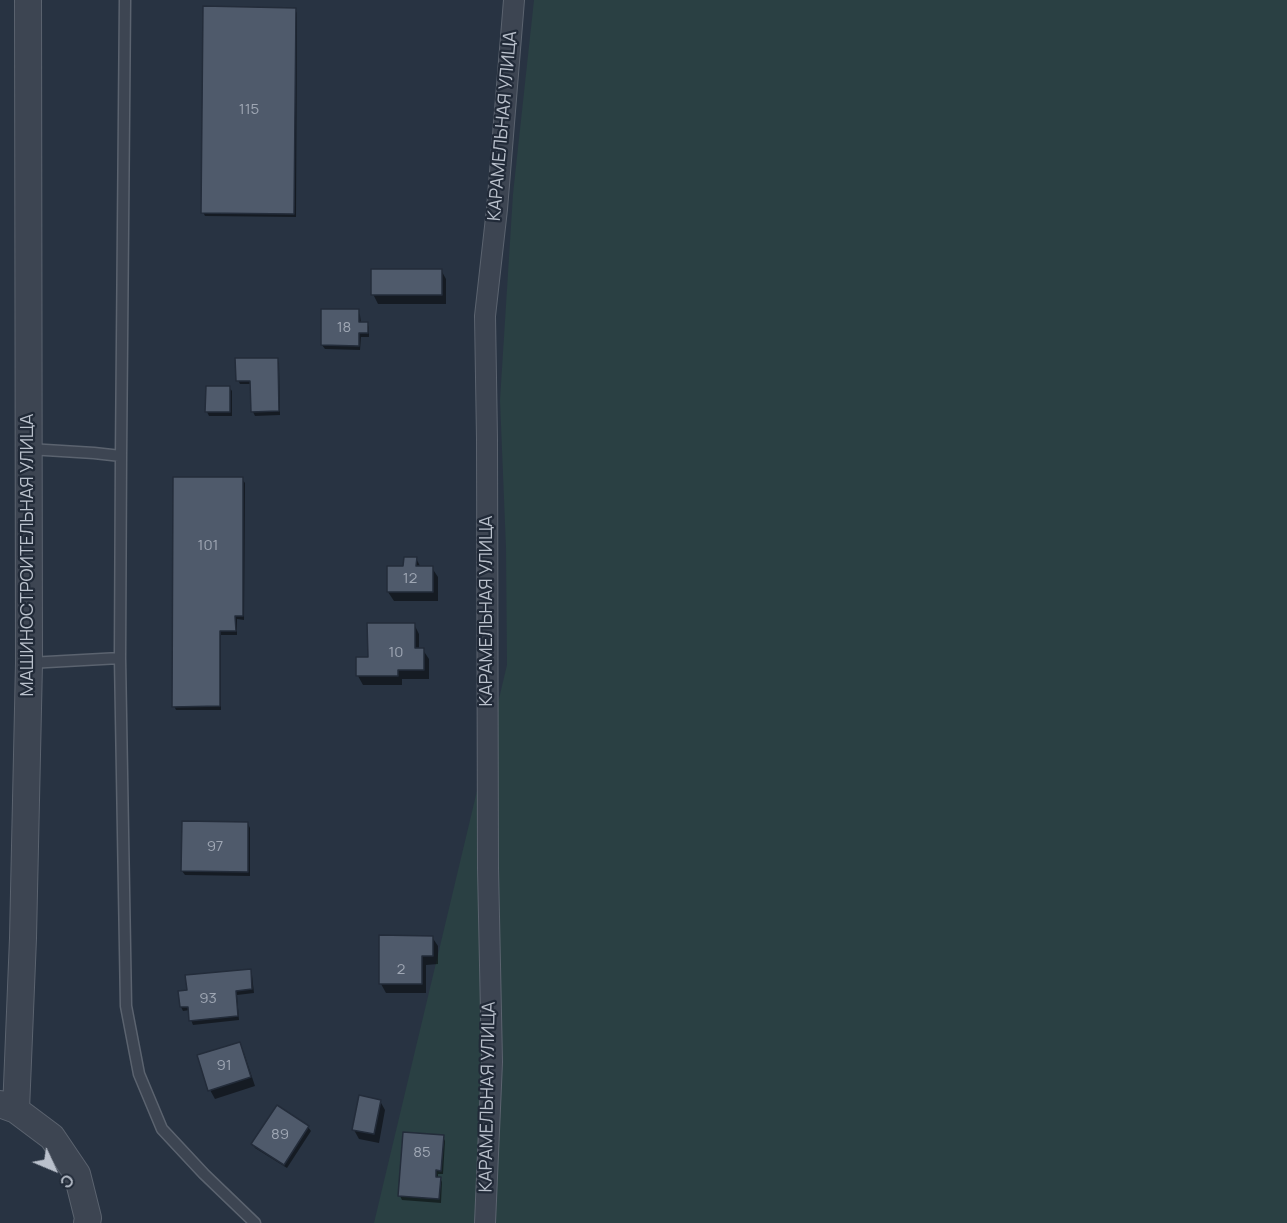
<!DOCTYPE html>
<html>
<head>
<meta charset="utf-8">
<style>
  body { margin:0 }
  #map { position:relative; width:1287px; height:1223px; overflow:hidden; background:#283342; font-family:Manrope,sans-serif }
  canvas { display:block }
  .north { position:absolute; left:24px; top:1139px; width:60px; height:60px; -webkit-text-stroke:4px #212a38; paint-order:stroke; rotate:134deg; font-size:16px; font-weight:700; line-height:24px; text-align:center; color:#bac1cc }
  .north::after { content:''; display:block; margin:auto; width:21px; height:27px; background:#bac1cc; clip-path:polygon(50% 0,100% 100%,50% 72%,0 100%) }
</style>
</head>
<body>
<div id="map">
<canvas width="1287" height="1223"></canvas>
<div class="north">С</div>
</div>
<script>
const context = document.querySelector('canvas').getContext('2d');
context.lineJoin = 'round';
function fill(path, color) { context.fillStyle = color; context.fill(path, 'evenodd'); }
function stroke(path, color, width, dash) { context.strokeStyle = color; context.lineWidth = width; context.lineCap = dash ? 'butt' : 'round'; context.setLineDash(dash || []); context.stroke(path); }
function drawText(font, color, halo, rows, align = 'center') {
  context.font = font + ' Manrope,sans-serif'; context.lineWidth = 4.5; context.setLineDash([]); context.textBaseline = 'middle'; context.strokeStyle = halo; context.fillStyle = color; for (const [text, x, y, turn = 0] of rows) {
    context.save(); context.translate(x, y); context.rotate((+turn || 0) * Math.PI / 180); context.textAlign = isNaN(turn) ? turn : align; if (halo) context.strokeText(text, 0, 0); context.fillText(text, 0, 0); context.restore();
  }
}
fill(new Path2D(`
  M 534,0 L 1287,0 L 1287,1223 L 374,1223 L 507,665 L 506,548 L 500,400 L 513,194 Z`), '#2a4043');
fill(new Path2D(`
  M 295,9 L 297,13 L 296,217 L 205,216 L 203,212 Z
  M 441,270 L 446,279 L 446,304 L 378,304 L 373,294 Z
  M 358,311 L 360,315 L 361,323 L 367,323 L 369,327 L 369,337 L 361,337 L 360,350 L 325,349 L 322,345 Z
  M 277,359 L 279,363 L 280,415 L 255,416 L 253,412 L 252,384 L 240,384 L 238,380 Z
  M 229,387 L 232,391 L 232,416 L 209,416 L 207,412 Z
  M 242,479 L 245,483 L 244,620 L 237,619 L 237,635 L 221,635 L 221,710 L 176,710 L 174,706 Z
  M 416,558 L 421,568 L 432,568 L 438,577 L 438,601 L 394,601 L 388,592 Z
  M 414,624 L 419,634 L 419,650 L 423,650 L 429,659 L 429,679 L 402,679 L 402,685 L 363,685 L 358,676 L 369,659 Z
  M 248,824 L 250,828 L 250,876 L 185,875 L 182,871 Z
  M 432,937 L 438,946 L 438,964 L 426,965 L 426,993 L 386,993 L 381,984 Z
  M 250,971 L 252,975 L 254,993 L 237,995 L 239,1020 L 193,1025 L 191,1020 L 190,1010 L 183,1011 L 181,1007 L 188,991 Z
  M 239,1044 L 244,1053 L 255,1086 L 215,1099 L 210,1090 Z
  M 380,1101 L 385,1110 L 379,1143 L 359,1139 L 354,1130 Z
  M 277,1107 L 308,1127 L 311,1131 L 287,1168 L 255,1148 L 253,1144 Z
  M 443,1137 L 445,1141 L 443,1174 L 438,1174 L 438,1178 L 440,1178 L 442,1182 L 441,1203 L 402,1200 L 400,1196 Z`), '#0007');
const building = new Path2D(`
  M 203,6 L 296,8 L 294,214 L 201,213 Z
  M 371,269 L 442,269 L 442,295 L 371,295 Z
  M 321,309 L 359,309 L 359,322 L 368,322 L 368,333 L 359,333 L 359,346 L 321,345 Z
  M 235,358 L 278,358 L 279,411 L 251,412 L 250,381 L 236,381 Z
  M 206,386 L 230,386 L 230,412 L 205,412 Z
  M 173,477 L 243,477 L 243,616 L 235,616 L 236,631 L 220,631 L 220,706 L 172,707 Z
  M 404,557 L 417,557 L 416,566 L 433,566 L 433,592 L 387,592 L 387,566 L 403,566 Z
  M 367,623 L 415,623 L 415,648 L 424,648 L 424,670 L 398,670 L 398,676 L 356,676 L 356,657 L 368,657 Z
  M 182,821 L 248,822 L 248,872 L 181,871 Z
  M 379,935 L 433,936 L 433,956 L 422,956 L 422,984 L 379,984 Z
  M 251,969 L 252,989 L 236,991 L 238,1016 L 189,1021 L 188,1007 L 180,1007 L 178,991 L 187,990 L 185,975 Z
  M 240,1042 L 251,1077 L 208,1091 L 197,1055 Z
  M 359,1095 L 381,1100 L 374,1134 L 352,1130 Z
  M 277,1105 L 309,1126 L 284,1165 L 251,1144 Z
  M 403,1132 L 444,1135 L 441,1171 L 436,1170 L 436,1177 L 441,1177 L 439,1199 L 398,1196 Z`);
fill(building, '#4f5a6b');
stroke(building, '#232c3a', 1.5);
const service = new Path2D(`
  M 29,449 L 94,453 L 121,456 L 120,658 L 29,663
  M 121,456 L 125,0
  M 120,658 L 126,1006 L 139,1074 L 162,1129 L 204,1174 L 255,1223`);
const minor = new Path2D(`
  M 485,1223 L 492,1062 L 488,868 L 487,439 L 485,316 L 497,209 L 514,0`);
const tertiary = new Path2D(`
  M 0,1104 L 16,1110 L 52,1137 L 77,1174 L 88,1218 L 87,1223
  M 16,1110 L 23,938 L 29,663 L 28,0`);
stroke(service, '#5b636f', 13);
stroke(minor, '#5b636f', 22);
stroke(tertiary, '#5b636f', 28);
stroke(service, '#3d4552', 10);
stroke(minor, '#3d4552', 20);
stroke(tertiary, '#3d4552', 26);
drawText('15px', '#9fa7b4', null, [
  ["115",249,110],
  ["18",344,328],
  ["101",208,546],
  ["12",410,579],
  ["10",396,653],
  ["97",215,847],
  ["2",401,970],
  ["93",208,999],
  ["91",224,1066],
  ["89",280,1135],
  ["85",422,1153]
]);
drawText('18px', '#bac1cc', '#212a38', [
  ["КАРАМЕЛЬНАЯ УЛИЦА",503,126,-85],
  ["МАШИНОСТРОИТЕЛЬНАЯ УЛИЦА",28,555,-90],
  ["КАРАМЕЛЬНАЯ УЛИЦА",487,611,-90],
  ["КАРАМЕЛЬНАЯ УЛИЦА",488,1097,-89]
]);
</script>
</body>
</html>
